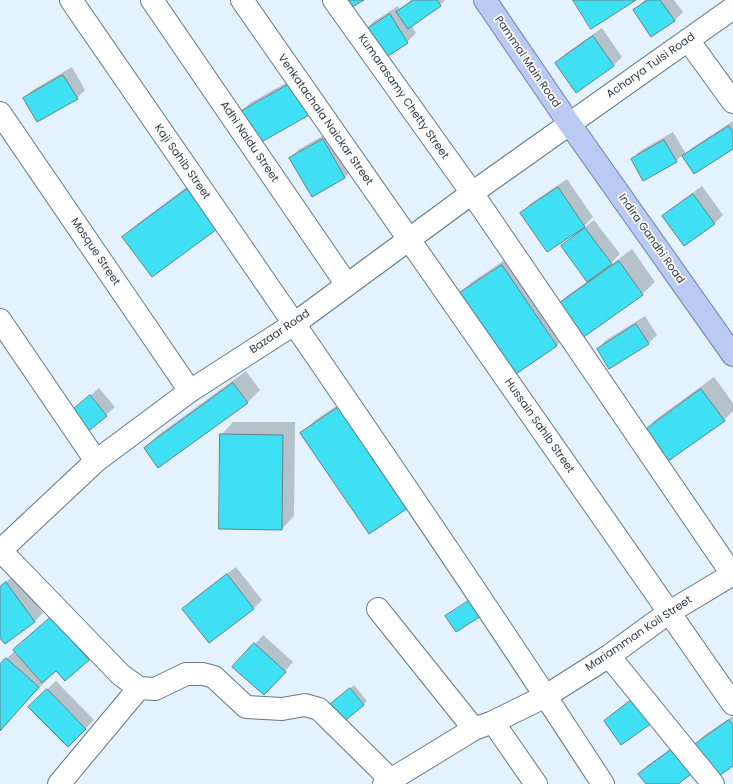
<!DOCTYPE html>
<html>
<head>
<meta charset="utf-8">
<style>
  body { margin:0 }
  canvas { display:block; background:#e3f2fd }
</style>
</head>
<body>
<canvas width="733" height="784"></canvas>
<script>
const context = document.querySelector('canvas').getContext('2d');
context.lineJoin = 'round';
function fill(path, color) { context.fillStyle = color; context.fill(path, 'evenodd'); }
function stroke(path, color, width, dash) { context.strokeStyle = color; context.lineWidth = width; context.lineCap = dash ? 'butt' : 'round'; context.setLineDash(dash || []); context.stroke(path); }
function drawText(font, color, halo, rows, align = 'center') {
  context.font = font + ' Poppins,sans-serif'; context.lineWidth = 3.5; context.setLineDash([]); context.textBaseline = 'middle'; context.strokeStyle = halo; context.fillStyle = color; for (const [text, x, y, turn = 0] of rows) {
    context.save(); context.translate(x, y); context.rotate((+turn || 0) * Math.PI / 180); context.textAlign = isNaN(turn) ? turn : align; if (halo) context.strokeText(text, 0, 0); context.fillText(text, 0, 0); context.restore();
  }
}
fill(new Path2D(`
  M 411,0 L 445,0 L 440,5 L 411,25 L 416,33 L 407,42 L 382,58 L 365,31 L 373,22 L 398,6 L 400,9 Z
  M 645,0 L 674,0 L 683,12 L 674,21 L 634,10 Z
  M 602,28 L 622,57 L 614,65 L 576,91 L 556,63 L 565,54 Z
  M 72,67 L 85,90 L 77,98 L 24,98 L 33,90 Z
  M 300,75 L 309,115 L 241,112 L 250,103 Z
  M 733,121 L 733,148 L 694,173 L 682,155 L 676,161 L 632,159 L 640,151 L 673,132 L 686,154 L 692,148 Z
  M 331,131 L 353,169 L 345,177 L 312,196 L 290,159 L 298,150 Z
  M 200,177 L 229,216 L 123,237 L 136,225 Z
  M 567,179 L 593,217 L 584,226 L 585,227 L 594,220 L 620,254 L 611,263 L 612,264 L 632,249 L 655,282 L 642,294 L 578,339 L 555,307 L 568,295 L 588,281 L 562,246 L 579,231 L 578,230 L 522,213 L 530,204 Z
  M 702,186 L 723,215 L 715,223 L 664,216 L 672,208 Z
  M 515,253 L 569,333 L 556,346 L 459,294 L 472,282 Z
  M 645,316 L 657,335 L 648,344 L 598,349 L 606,340 Z
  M 246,371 L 260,390 L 247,403 L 145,448 L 158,435 Z
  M 714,377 L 733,403 L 733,411 L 724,420 L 642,433 L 655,420 Z
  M 99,388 L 115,407 L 106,415 L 70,413 Z
  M 352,395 L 420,494 L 302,433 L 314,421 Z
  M 233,422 L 295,422 L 294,516 L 282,529 L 221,435 Z
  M 236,567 L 262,600 L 254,608 L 209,642 L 184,609 L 192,600 Z
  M 15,575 L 43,613 L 35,621 L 5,642 L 0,636 L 0,586 Z
  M 64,605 L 101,647 L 65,680 L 56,670 L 0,730 L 0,666 L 27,638 Z
  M 263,635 L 293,662 L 273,685 L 255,644 Z
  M 56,681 L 94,720 L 68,746 L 38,698 Z
  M 354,685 L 367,701 L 363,705 L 332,703 Z
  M 643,691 L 605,721 L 614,712 Z
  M 733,716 L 733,765 L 695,745 L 703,736 Z
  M 684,739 L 676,784 L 647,784 L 639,774 L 648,765 Z`), '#0003');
const building = new Path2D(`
  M 348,0 L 364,0 L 352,7 Z
  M 414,0 L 437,0 L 441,6 L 408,29 L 396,12 Z
  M 573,0 L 636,0 L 591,29 Z
  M 648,0 L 660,0 L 675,21 L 651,37 L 633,10 Z
  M 390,14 L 408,43 L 382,60 L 364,31 Z
  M 593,36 L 614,66 L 576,93 L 555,63 Z
  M 63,75 L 78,99 L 37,122 L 23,98 Z
  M 291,83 L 309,115 L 258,144 L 240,112 Z
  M 729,126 L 733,132 L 733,149 L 694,174 L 682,156 Z
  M 323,139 L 345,178 L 312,197 L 289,158 Z
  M 664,140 L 677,162 L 643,181 L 631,159 Z
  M 558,187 L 585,227 L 547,252 L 520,213 Z
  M 187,189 L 217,229 L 152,277 L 122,237 Z
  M 693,194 L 715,224 L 684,246 L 662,216 Z
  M 585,228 L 612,264 L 587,282 L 561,246 Z
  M 619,261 L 643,295 L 578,341 L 554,307 Z
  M 502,265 L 557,346 L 513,376 L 458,294 Z
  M 636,324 L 649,344 L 609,369 L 597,349 Z
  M 233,383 L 248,403 L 158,468 L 144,448 Z
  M 701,389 L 725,421 L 664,464 L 641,433 Z
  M 90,395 L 107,416 L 86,433 L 69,413 Z
  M 339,407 L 408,508 L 369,534 L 300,433 Z
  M 220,434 L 283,435 L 282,530 L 219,529 Z
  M 227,574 L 254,609 L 209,643 L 182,609 Z
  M 6,582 L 35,622 L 5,644 L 0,638 L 0,587 Z
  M 470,600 L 481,616 L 456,632 L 445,616 Z
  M 51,617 L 89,660 L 65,681 L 56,671 L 42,683 L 13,650 Z
  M 254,643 L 286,672 L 264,695 L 232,667 Z
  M 6,658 L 39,687 L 0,731 L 0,664 Z
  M 350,688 L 364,705 L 341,724 L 327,707 Z
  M 47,689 L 86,729 L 68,747 L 28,707 Z
  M 634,698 L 652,723 L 621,745 L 604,721 Z
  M 729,720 L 733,725 L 733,766 L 716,778 L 694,745 Z
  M 675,747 L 694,772 L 678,784 L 646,784 L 638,774 Z`);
fill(building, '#40e0f4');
stroke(building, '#638287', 1);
const minor = new Path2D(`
  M 71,0 C 250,260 431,519 603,784
  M 152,0 L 347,285
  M 242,0 L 733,704
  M 334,0 L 472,193 L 732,574
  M 688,40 L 733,102
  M 0,113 L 190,391
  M 0,320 L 96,461
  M 0,551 L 96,461 L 190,391 L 294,324 L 472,193 L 733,8
  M 1,551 L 121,675 L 139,688 L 155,689 L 186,674 L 203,674 L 214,677 L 246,707 L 282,709 L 305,705 L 319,709 L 390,779
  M 378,609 L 474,729
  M 609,656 L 713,784
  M 493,722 L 536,784
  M 59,784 L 139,688
  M 384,784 L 474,729 L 493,722 L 546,696 L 609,656 L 668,613 L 733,574`);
const major = new Path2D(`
  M 485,0 L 569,123 L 733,355`);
stroke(minor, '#627988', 24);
stroke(major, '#6d82b1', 24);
stroke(minor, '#fff', 22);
stroke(major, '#bacaf3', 22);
drawText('11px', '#333d44', '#fdfdfd', [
  ["Pammal Main Road",527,62,56],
  ["Acharya Tulsi Road",651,66,-35],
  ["Kumarasamy Chetty Street",403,97,55],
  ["Venkatachala Naickar Street",325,120,55],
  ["Adhi Naidu Street",249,142,56],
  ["Kaji Sahib Street",182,162,55],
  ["Indira Gandhi Road",651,239,55],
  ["Mosque Street",95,252,56],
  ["Bazaar Road",280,332,-34],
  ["Hussain Sahib Street",539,426,55],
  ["Mariamman Koil Street",639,634,-34]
]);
</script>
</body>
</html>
